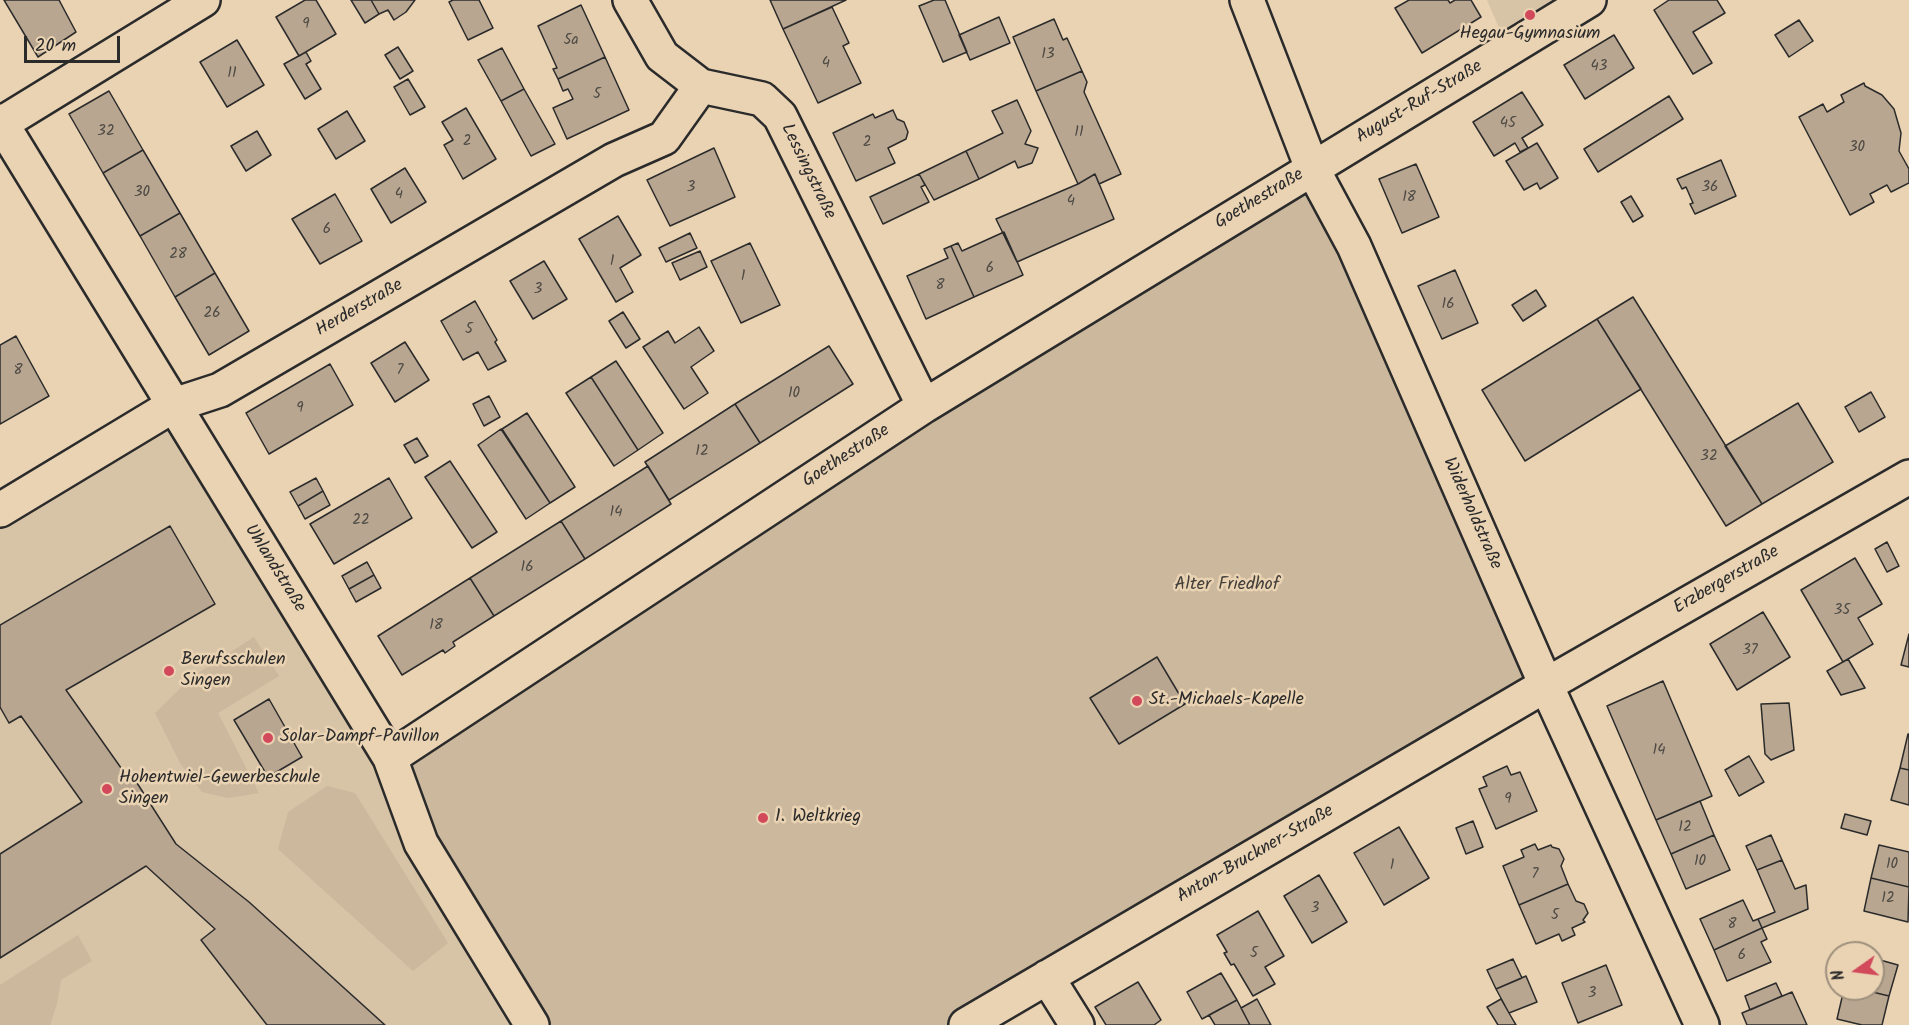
<!DOCTYPE html>
<html>
<head>
<meta charset="utf-8">
<style>
  body { margin:0 }
  #map { position:relative; width:1909px; height:1025px; overflow:hidden; background:#ead3b3; font-family:Kalam,sans-serif }
  canvas { display:block }
  .north { position:absolute; left:1825px; top:941px; width:60px; height:60px; box-sizing:border-box; background:#ead3b3; border:2px solid #9e907d; border-radius:50%; rotate:256deg; font-size:16px; font-weight:700; line-height:24px; text-align:center; color:#2b2b2b }
  .north::after { content:''; display:block; margin:auto; width:21px; height:27px; background:#d1495b; clip-path:polygon(50% 0,100% 100%,50% 72%,0 100%) }
  .scale { position:absolute; left:24px; top:36px; width:96px; height:27px; box-sizing:border-box; border:3px solid #2b2b2b; border-top:0; padding-left:8px; font-size:18px; line-height:21px; white-space:nowrap; color:#2b2b2b; -webkit-text-stroke:4px #ead3b3; paint-order:stroke }
</style>
</head>
<body>
<div id="map">
<canvas width="1909" height="1025"></canvas>
<div class="north">N</div>
<div class="scale">20 m</div>
</div>
<script>
const context = document.querySelector('canvas').getContext('2d');
context.lineJoin = 'round';
function fill(path, color) { context.fillStyle = color; context.fill(path, 'evenodd'); }
function stroke(path, color, width, dash) { context.strokeStyle = color; context.lineWidth = width; context.lineCap = dash ? 'butt' : 'round'; context.setLineDash(dash || []); context.stroke(path); }
function drawText(font, color, halo, rows, align = 'center') {
  context.font = font + ' Kalam,sans-serif'; context.lineWidth = 5; context.setLineDash([]); context.textBaseline = 'middle'; context.strokeStyle = halo; context.fillStyle = color; for (const [text, x, y, turn = 0] of rows) {
    context.save(); context.translate(x, y); context.rotate((+turn || 0) * Math.PI / 180); context.textAlign = isNaN(turn) ? turn : align; if (halo) context.strokeText(text, 0, 0); context.fillText(text, 0, 0); context.restore();
  }
}
fill(new Path2D(`
  M 1487,0 L 1589,0 L 1509,51 Z
  M 174,405 L 537,1025 L 0,1025 L 0,510 Z`), '#d7c3a6');
fill(new Path2D(`
  M 1312,168 L 1546,685 L 966,1025 L 537,1025 L 391,758 Z
  M 254,637 L 279,676 L 218,713 L 259,793 L 228,798 L 202,792 L 180,763 L 155,713 L 192,677 Z
  M 327,786 L 355,793 L 448,943 L 413,971 L 278,849 L 288,812 Z
  M 78,935 L 92,961 L 61,980 L 57,1004 L 50,1025 L 0,1025 L 0,985 Z`), '#cbb89d');
const building = new Path2D(`
  M 4,0 L 59,0 L 76,32 L 38,57 Z
  M 305,0 L 316,0 L 336,34 L 299,56 L 276,17 Z
  M 351,0 L 371,0 L 379,14 L 365,23 Z
  M 371,0 L 415,0 L 406,12 L 394,20 L 388,10 L 379,14 Z
  M 453,0 L 479,0 L 493,28 L 468,40 L 449,2 Z
  M 770,0 L 846,0 L 783,29 Z
  M 934,0 L 945,0 L 967,52 L 943,62 L 919,6 Z
  M 1409,0 L 1448,0 L 1450,3 L 1455,0 L 1471,0 L 1481,17 L 1422,53 L 1395,8 Z
  M 1669,0 L 1717,0 L 1725,13 L 1693,32 L 1712,63 L 1693,74 L 1654,10 Z
  M 581,5 L 605,57 L 558,79 L 553,69 L 557,68 L 538,26 Z
  M 832,7 L 849,43 L 843,46 L 861,83 L 818,103 L 783,29 Z
  M 999,17 L 1010,43 L 970,60 L 959,35 Z
  M 1054,19 L 1063,40 L 1067,38 L 1082,71 L 1036,91 L 1013,37 Z
  M 1799,20 L 1813,41 L 1789,57 L 1775,35 Z
  M 1614,35 L 1634,68 L 1585,99 L 1564,65 Z
  M 237,40 L 264,85 L 227,107 L 200,62 Z
  M 398,47 L 413,71 L 400,79 L 385,55 Z
  M 502,48 L 524,89 L 501,101 L 478,60 Z
  M 306,52 L 311,61 L 306,64 L 321,89 L 305,99 L 284,64 Z
  M 605,57 L 629,110 L 567,139 L 553,108 L 573,99 L 568,89 L 563,91 L 558,79 Z
  M 1082,71 L 1087,82 L 1084,92 L 1121,174 L 1099,184 L 1095,174 L 1078,184 L 1036,91 Z
  M 408,79 L 425,107 L 410,115 L 394,87 Z
  M 1864,83 L 1865,86 L 1882,95 L 1894,109 L 1901,133 L 1899,151 L 1909,169 L 1909,183 L 1891,192 L 1887,185 L 1870,194 L 1874,202 L 1850,215 L 1799,117 L 1823,104 L 1827,112 L 1844,102 L 1841,95 Z
  M 524,89 L 555,144 L 531,156 L 501,101 Z
  M 109,91 L 143,150 L 103,173 L 69,114 Z
  M 1522,92 L 1543,125 L 1522,138 L 1528,148 L 1520,152 L 1515,143 L 1494,156 L 1473,122 Z
  M 1669,96 L 1683,119 L 1598,172 L 1584,149 Z
  M 1017,100 L 1031,131 L 1025,144 L 1038,148 L 1032,163 L 1018,168 L 1015,161 L 979,179 L 966,151 L 1003,133 L 992,111 Z
  M 466,108 L 496,159 L 463,179 L 444,145 L 453,140 L 442,122 Z
  M 893,110 L 897,119 L 904,122 L 908,132 L 906,139 L 888,148 L 895,163 L 856,181 L 833,133 L 873,114 L 875,118 Z
  M 347,111 L 365,141 L 336,159 L 318,129 Z
  M 257,131 L 271,155 L 246,171 L 231,146 Z
  M 1537,143 L 1558,178 L 1540,189 L 1537,183 L 1524,190 L 1506,161 Z
  M 714,148 L 735,197 L 670,226 L 647,180 Z
  M 143,150 L 180,213 L 140,236 L 103,173 Z
  M 966,151 L 979,179 L 934,200 L 919,174 Z
  M 1721,160 L 1736,196 L 1695,214 L 1690,204 L 1693,203 L 1686,187 L 1682,189 L 1677,179 Z
  M 1416,164 L 1439,217 L 1402,233 L 1379,179 Z
  M 405,168 L 426,202 L 391,223 L 371,189 Z
  M 919,174 L 925,185 L 921,187 L 929,202 L 883,224 L 870,197 Z
  M 1095,174 L 1114,219 L 1017,262 L 996,219 L 1078,184 Z
  M 335,194 L 362,241 L 320,264 L 292,219 Z
  M 1631,196 L 1643,216 L 1633,222 L 1621,202 Z
  M 180,213 L 215,273 L 175,297 L 140,236 Z
  M 618,216 L 641,255 L 620,268 L 633,292 L 616,302 L 579,239 Z
  M 1004,232 L 1023,275 L 974,297 L 951,246 L 958,243 L 962,251 Z
  M 690,233 L 697,248 L 666,262 L 659,248 Z
  M 750,243 L 780,305 L 741,323 L 711,261 Z
  M 951,246 L 974,297 L 926,319 L 907,276 L 948,258 L 944,249 Z
  M 700,251 L 707,267 L 680,280 L 672,263 Z
  M 544,261 L 567,299 L 533,319 L 510,281 Z
  M 1455,270 L 1478,323 L 1442,339 L 1418,286 Z
  M 215,273 L 249,331 L 209,355 L 175,297 Z
  M 1536,290 L 1546,306 L 1523,321 L 1512,305 Z
  M 1633,297 L 1762,504 L 1726,526 L 1597,319 Z
  M 475,301 L 497,340 L 495,342 L 506,361 L 488,370 L 478,352 L 463,360 L 441,321 Z
  M 623,312 L 640,339 L 626,348 L 609,321 Z
  M 1597,319 L 1641,389 L 1525,461 L 1482,390 Z
  M 699,327 L 714,351 L 691,367 L 708,393 L 684,409 L 643,347 L 668,331 L 675,343 Z
  M 16,336 L 49,396 L 0,424 L 0,345 Z
  M 405,342 L 429,380 L 395,402 L 371,363 Z
  M 829,346 L 853,384 L 760,443 L 735,404 Z
  M 616,361 L 663,433 L 638,450 L 591,377 Z
  M 330,364 L 353,405 L 269,454 L 246,413 Z
  M 591,377 L 638,450 L 614,466 L 566,393 Z
  M 1871,392 L 1885,417 L 1859,432 L 1845,407 Z
  M 489,396 L 500,417 L 484,426 L 473,404 Z
  M 1798,403 L 1833,462 L 1762,504 L 1725,446 Z
  M 735,404 L 760,443 L 669,500 L 645,462 Z
  M 527,413 L 575,487 L 550,503 L 502,429 Z
  M 501,429 L 550,503 L 526,519 L 478,445 Z
  M 417,438 L 428,456 L 415,463 L 404,445 Z
  M 450,461 L 497,532 L 472,548 L 425,477 Z
  M 648,466 L 671,504 L 585,559 L 561,521 Z
  M 316,478 L 323,491 L 298,506 L 290,492 Z
  M 389,478 L 412,518 L 334,564 L 310,524 Z
  M 323,491 L 330,505 L 305,519 L 298,506 Z
  M 561,521 L 585,559 L 494,616 L 470,578 Z
  M 170,526 L 215,604 L 66,690 L 126,775 L 130,772 L 176,844 L 249,902 L 385,1025 L 267,1025 L 201,940 L 215,929 L 146,866 L 0,958 L 0,854 L 82,802 L 21,716 L 9,723 L 0,707 L 0,625 Z
  M 1887,542 L 1899,566 L 1887,572 L 1875,549 Z
  M 1855,558 L 1882,604 L 1858,618 L 1873,644 L 1843,662 L 1801,590 Z
  M 367,562 L 374,575 L 349,589 L 342,576 Z
  M 374,575 L 381,588 L 356,602 L 349,589 Z
  M 470,578 L 494,616 L 453,642 L 455,646 L 445,653 L 443,650 L 402,675 L 378,636 Z
  M 1763,612 L 1790,657 L 1737,690 L 1710,644 Z
  M 1909,634 L 1909,667 L 1901,665 Z
  M 1157,657 L 1185,704 L 1119,744 L 1090,698 Z
  M 1848,659 L 1865,688 L 1841,695 L 1827,671 Z
  M 1663,681 L 1712,796 L 1656,820 L 1607,706 Z
  M 269,699 L 302,757 L 268,777 L 234,720 Z
  M 1789,703 L 1794,750 L 1771,760 L 1765,754 L 1761,704 Z
  M 1908,734 L 1909,734 L 1909,770 L 1900,768 Z
  M 1749,756 L 1764,782 L 1739,796 L 1725,770 Z
  M 1507,766 L 1511,775 L 1520,772 L 1537,811 L 1496,829 L 1479,789 L 1487,786 L 1483,777 Z
  M 1900,768 L 1909,770 L 1909,805 L 1891,800 Z
  M 1700,801 L 1714,835 L 1671,854 L 1656,820 Z
  M 1845,814 L 1871,821 L 1867,835 L 1841,828 Z
  M 1473,821 L 1483,847 L 1466,854 L 1456,828 Z
  M 1399,827 L 1429,878 L 1384,905 L 1354,853 Z
  M 1714,835 L 1730,870 L 1686,889 L 1671,854 Z
  M 1771,835 L 1782,860 L 1757,870 L 1746,846 Z
  M 1535,844 L 1538,850 L 1551,845 L 1552,847 L 1559,849 L 1564,859 L 1561,866 L 1568,884 L 1519,905 L 1503,866 L 1524,857 L 1521,850 Z
  M 1879,845 L 1909,852 L 1909,887 L 1871,878 Z
  M 1782,860 L 1795,889 L 1806,885 L 1808,909 L 1762,928 L 1758,919 L 1775,912 L 1757,870 Z
  M 1319,875 L 1347,922 L 1312,943 L 1284,896 Z
  M 1871,878 L 1909,887 L 1908,922 L 1864,911 Z
  M 1568,884 L 1576,901 L 1584,904 L 1588,913 L 1583,920 L 1585,922 L 1572,928 L 1575,935 L 1562,941 L 1559,934 L 1536,944 L 1519,905 Z
  M 1743,900 L 1753,921 L 1758,919 L 1762,928 L 1714,950 L 1700,919 Z
  M 1258,911 L 1284,956 L 1265,967 L 1275,984 L 1253,996 L 1234,964 L 1231,965 L 1224,953 L 1227,952 L 1217,935 Z
  M 1762,928 L 1767,939 L 1761,942 L 1771,962 L 1727,981 L 1714,950 Z
  M 1873,958 L 1898,965 L 1889,996 L 1860,989 L 1873,989 Z
  M 1513,959 L 1522,978 L 1496,989 L 1487,970 Z
  M 1606,965 L 1622,1005 L 1578,1023 L 1562,983 Z
  M 1221,973 L 1237,1000 L 1202,1019 L 1187,992 Z
  M 1526,976 L 1537,1002 L 1509,1013 L 1496,989 Z
  M 1138,982 L 1161,1020 L 1154,1025 L 1106,1025 L 1095,1007 Z
  M 1776,983 L 1782,996 L 1750,1010 L 1745,996 Z
  M 1844,989 L 1860,989 L 1889,996 L 1882,1025 L 1862,1025 L 1837,1019 Z
  M 1792,992 L 1807,1025 L 1747,1025 L 1742,1013 Z
  M 1257,999 L 1271,1025 L 1250,1025 L 1241,1008 Z
  M 1501,999 L 1509,1013 L 1516,1025 L 1498,1025 L 1487,1007 Z
  M 1237,1000 L 1250,1025 L 1215,1025 L 1209,1015 Z`);
fill(building, '#b8a690');
stroke(building, '#2b2b2b', 1.5);
const minor = new Path2D(`
  M 630,0 L 662,56 L 701,86 L 762,99 L 780,116 L 924,406
  M 1247,0 L 1312,168 L 1354,246 L 1546,685 L 1702,1025
  M 0,121 L 390,758 L 421,843 L 532,1025
  M 1,124 L 203,0
  M 0,510 L 174,405 L 220,390 L 614,160 L 664,138 L 701,86
  M 390,758 L 924,406 L 1589,0
  M 1047,977 L 1077,1025
  M 966,1025 L 1546,685 L 1909,477`);
stroke(minor, '#2b2b2b', 38);
stroke(minor, '#ead3b3', 33);
for (const [x, y, r, color] of [
  [1530,15,6,"#d1495b"],
  [169,671,6,"#d1495b"],
  [1137,701,6,"#d1495b"],
  [268,738,6,"#d1495b"],
  [107,789,6,"#d1495b"],
  [763,818,6,"#d1495b"]
]) { const dot = new Path2D(); dot.arc(x, y, r, 0, 2 * Math.PI); context.fillStyle = color; context.fill(dot); stroke(dot, '#ead3b3', 2); }
drawText('15px', '#4e4a44', null, [
  ["9",306,25],
  ["5a",571,41],
  ["13",1048,55],
  ["4",826,64],
  ["43",1599,67],
  ["11",232,74],
  ["5",597,95],
  ["45",1508,124],
  ["32",106,132],
  ["11",1079,133],
  ["2",467,142],
  ["2",867,143],
  ["30",1857,148],
  ["3",691,188],
  ["36",1710,188],
  ["30",142,193],
  ["4",399,195],
  ["18",1409,198],
  ["4",1071,202],
  ["6",327,230],
  ["28",178,255],
  ["1",612,262],
  ["6",990,269],
  ["1",743,277],
  ["8",940,286],
  ["3",538,290],
  ["16",1448,305],
  ["26",212,314],
  ["5",469,330],
  ["8",18,371],
  ["7",400,371],
  ["10",794,394],
  ["9",300,409],
  ["12",702,452],
  ["32",1709,457],
  ["14",616,513],
  ["22",361,521],
  ["16",527,568],
  ["35",1842,611],
  ["18",436,626],
  ["37",1750,651],
  ["14",1659,751],
  ["9",1508,800],
  ["12",1685,828],
  ["10",1700,862],
  ["10",1892,865],
  ["1",1392,866],
  ["7",1535,875],
  ["12",1888,899],
  ["3",1315,909],
  ["5",1555,916],
  ["8",1732,925],
  ["5",1254,954],
  ["6",1742,956],
  ["3",1592,994]
]);
drawText('18px', '#2b2b2b', '#ead3b3', [
  ["Hegau-Gymnasium",1530,35,"center"],
  ["Berufsschulen",181,661],
  ["Singen",181,682],
  ["St.-Michaels-Kapelle",1149,701],
  ["Solar-Dampf-Pavillon",280,738],
  ["Hohentwiel-Gewerbeschule",119,779],
  ["Singen",119,800],
  ["1. Weltkrieg",775,818]
], 'left');
drawText('18px', '#2b2b2b', '#ead3b3', [
  ["August-Ruf-Straße",1420,103,-31],
  ["Lessingstraße",807,172,64],
  ["Goethestraße",1260,200,-31],
  ["Herderstraße",360,309,-30],
  ["Goethestraße",847,457,-33],
  ["Widerholdstraße",1471,514,66],
  ["Uhlandstraße",274,569,58],
  ["Erzbergerstraße",1727,581,-30],
  ["Anton-Bruckner-Straße",1256,855,-30]
]);
drawText('18px', '#43403c', '#ead3b3', [
  ["Alter Friedhof",1227,586]
]);
</script>
</body>
</html>
